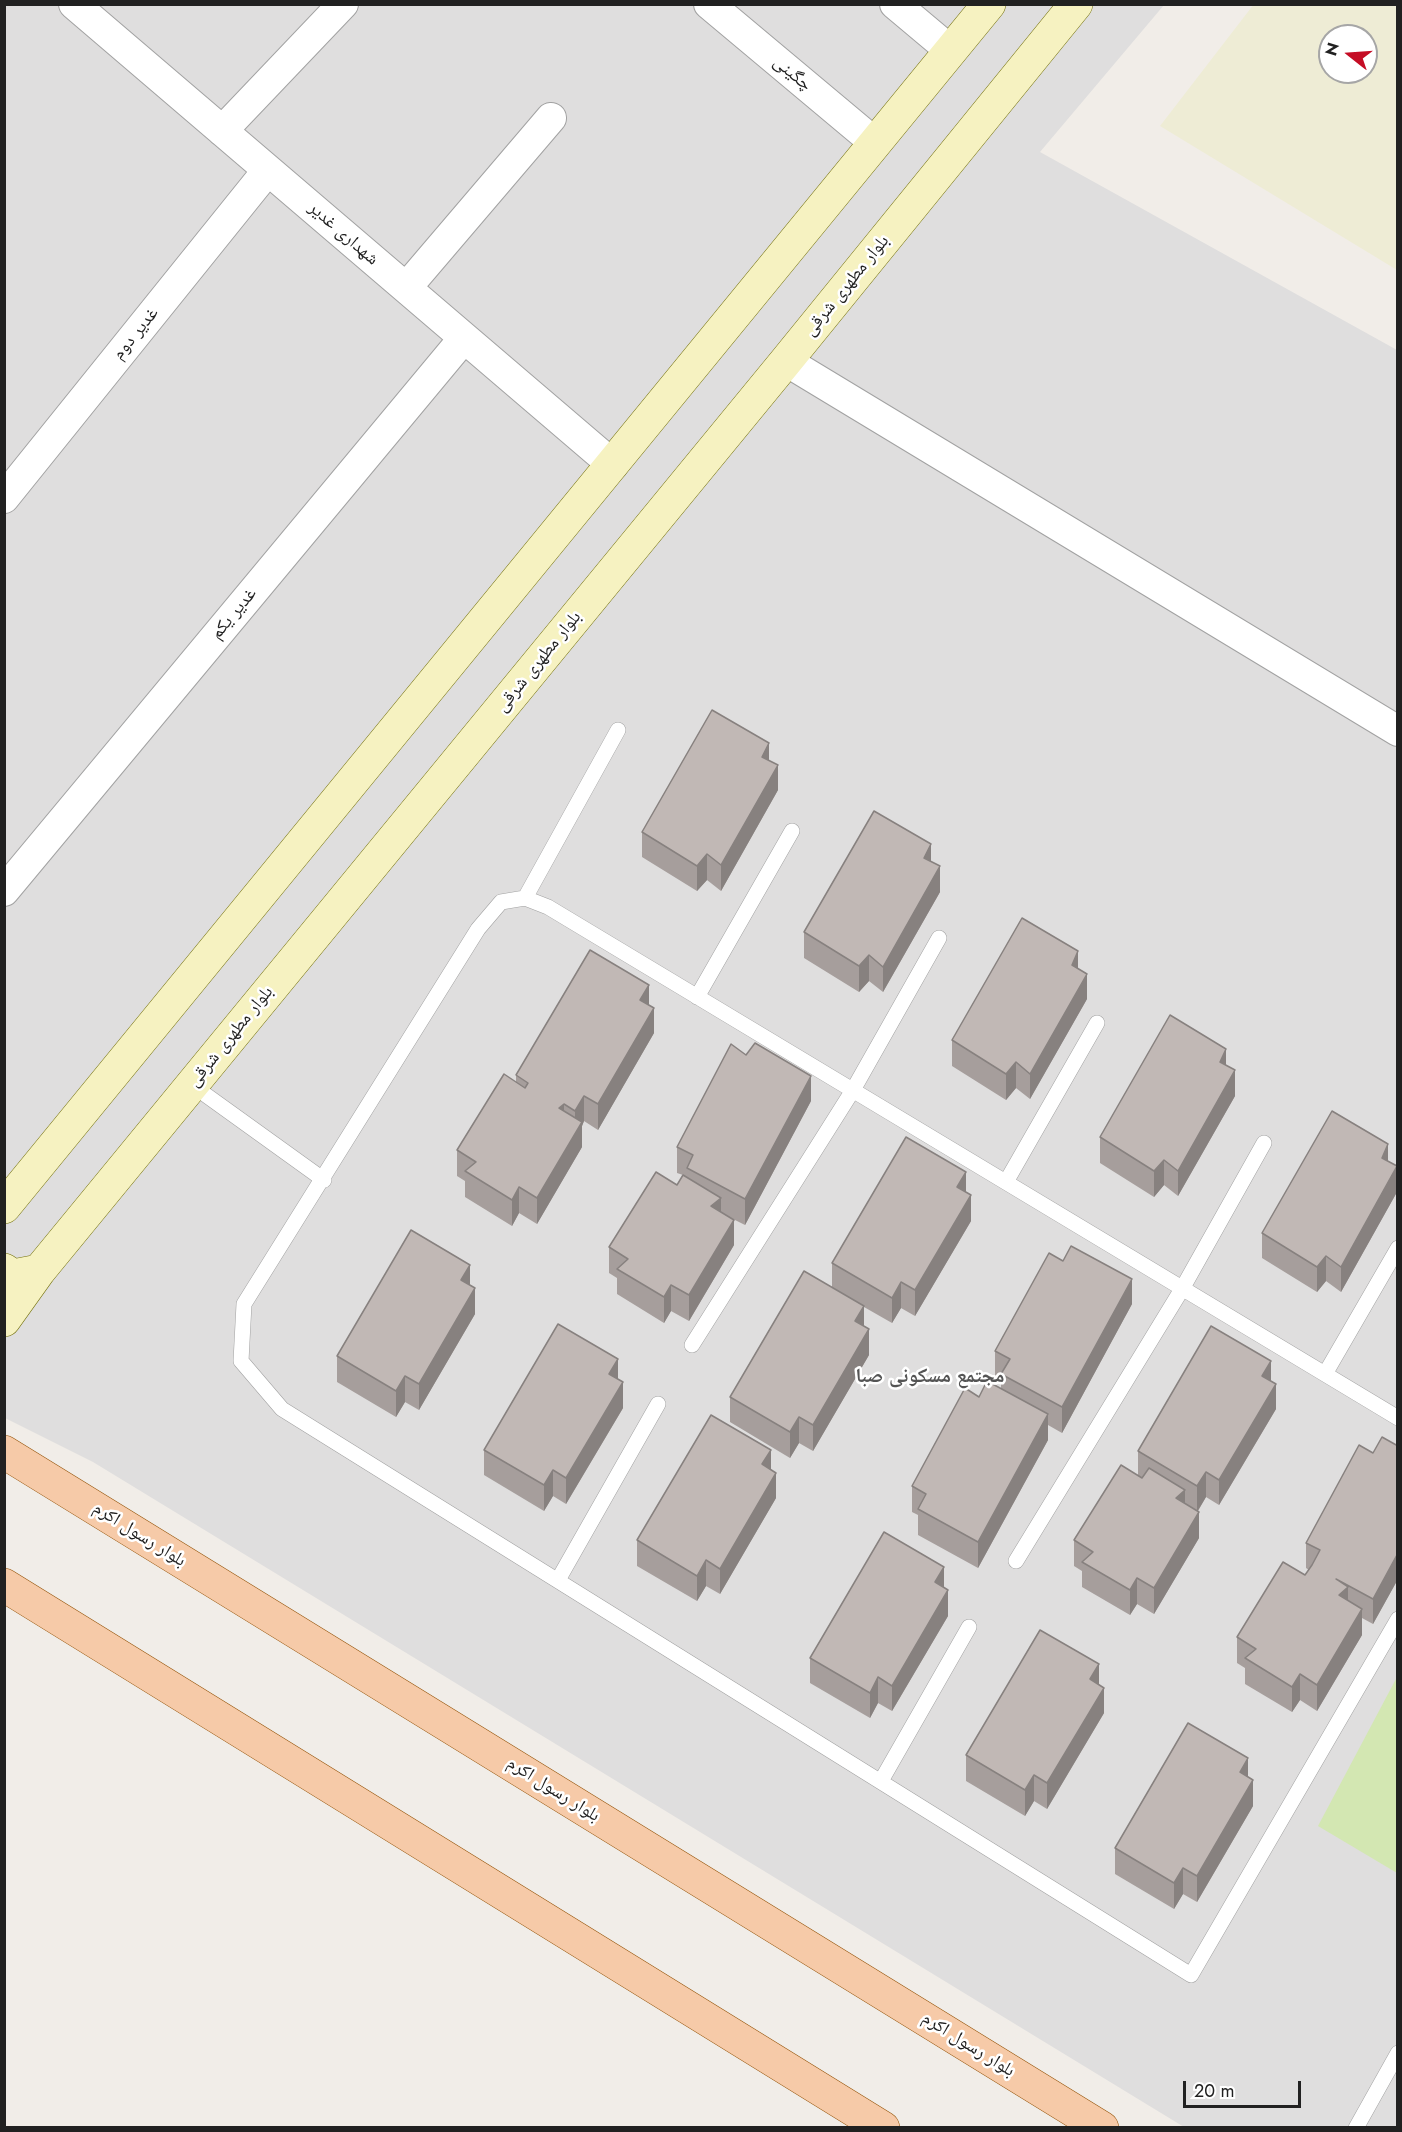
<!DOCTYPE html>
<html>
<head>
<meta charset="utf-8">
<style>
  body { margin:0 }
  #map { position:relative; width:1402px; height:2132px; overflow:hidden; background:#f1ede8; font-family:Jost,sans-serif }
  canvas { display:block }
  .frame { position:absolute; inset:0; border:6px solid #212121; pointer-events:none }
  .north { position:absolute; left:1318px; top:24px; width:60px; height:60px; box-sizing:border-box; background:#fff; border:2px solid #a6a6a6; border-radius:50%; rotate:287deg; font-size:16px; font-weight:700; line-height:24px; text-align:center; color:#212121 }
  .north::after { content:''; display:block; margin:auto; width:21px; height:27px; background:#c50d25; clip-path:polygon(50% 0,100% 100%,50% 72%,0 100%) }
  .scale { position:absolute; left:1183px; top:2081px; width:118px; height:27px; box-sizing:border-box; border:3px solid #212121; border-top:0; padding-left:8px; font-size:18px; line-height:21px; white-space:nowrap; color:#212121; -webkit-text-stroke:4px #fff; paint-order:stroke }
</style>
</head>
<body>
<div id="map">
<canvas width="1402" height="2132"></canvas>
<div class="frame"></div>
<div class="north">N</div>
<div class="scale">20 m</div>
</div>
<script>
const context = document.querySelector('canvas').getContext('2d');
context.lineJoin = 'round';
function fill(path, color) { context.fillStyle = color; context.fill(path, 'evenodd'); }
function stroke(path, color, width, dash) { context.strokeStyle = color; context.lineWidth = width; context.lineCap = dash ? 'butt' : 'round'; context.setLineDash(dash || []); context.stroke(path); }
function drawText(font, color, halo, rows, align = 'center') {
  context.font = font + ' Jost,"Noto Naskh Arabic",sans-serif'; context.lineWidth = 5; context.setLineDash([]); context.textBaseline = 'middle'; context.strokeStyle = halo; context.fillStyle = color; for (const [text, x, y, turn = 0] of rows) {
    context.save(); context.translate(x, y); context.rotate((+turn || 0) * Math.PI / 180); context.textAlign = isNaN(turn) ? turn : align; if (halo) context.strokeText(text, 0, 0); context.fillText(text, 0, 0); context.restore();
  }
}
fill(new Path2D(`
  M 4,5 L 1164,5 L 1040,152 L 1397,350 L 1397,2127 L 1184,2127 L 93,1462 L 5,1418 Z`), '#dfdede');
fill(new Path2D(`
  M 1254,4 L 1397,5 L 1397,270 L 1160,126 ZM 1330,36 L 1366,36 L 1366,72 L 1330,72 Z`), '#eeecd5');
fill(new Path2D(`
  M 1397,1677 L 1398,1873 L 1397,1873 L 1318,1826 Z`), '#d3e7b2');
const lane = new Path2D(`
  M 525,898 L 618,730
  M 697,997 L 792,831
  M 192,1085 L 324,1180
  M 1006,1182 L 1097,1023
  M 692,1345 L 853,1090 L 939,938
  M 1325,1374 L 1398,1248
  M 1398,1418 L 548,907 L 525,898 L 501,902 L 478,929 L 244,1304 L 241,1361 L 282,1409 L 1191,1975 L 1398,1619
  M 1016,1561 L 1182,1289 L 1264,1143
  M 558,1580 L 658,1404
  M 881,1781 L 969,1627
  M 1356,2128 L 1398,2053`);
const street = new Path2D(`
  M 74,4 L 613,465
  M 709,4 L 875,143
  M 895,4 L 951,51
  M 222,131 L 343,4
  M 406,288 L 551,118
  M 786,361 L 1398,731
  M 4,498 L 268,170
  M 4,891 L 464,338`);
const secondary = new Path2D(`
  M 4,1207 L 989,4
  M 4,1270 L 13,1276 L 39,1271
  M 4,1320 L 39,1271 L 786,361 L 1076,4`);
const primary = new Path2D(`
  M 4,1452 L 1102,2128
  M 4,1585 L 883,2128`);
stroke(lane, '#a2a2a2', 16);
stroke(street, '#a2a2a2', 32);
stroke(secondary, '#74710c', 34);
stroke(primary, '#94540a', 34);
stroke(lane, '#fff', 15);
stroke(street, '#fff', 30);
stroke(secondary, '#f6f2c1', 33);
stroke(primary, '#f6caa8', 33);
fill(new Path2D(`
  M 769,760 L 778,790 L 721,891 L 707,880 L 697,891 L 642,857 L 642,832 Z
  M 931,861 L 940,892 L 883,992 L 869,981 L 859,992 L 804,958 L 804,932 Z
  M 1087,999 L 1030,1099 L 1016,1088 L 1006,1100 L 952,1066 L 952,1040 Z
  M 649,1005 L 654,1033 L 598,1130 L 584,1121 L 582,1126 L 582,1147 L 537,1224 L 519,1213 L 512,1226 L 465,1197 L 465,1181 L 457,1176 L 457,1150 L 516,1082 L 516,1075 Z
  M 1226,1066 L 1235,1096 L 1178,1196 L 1164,1185 L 1154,1197 L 1100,1163 L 1100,1137 Z
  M 811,1101 L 745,1225 L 729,1217 L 734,1245 L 689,1321 L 671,1311 L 664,1323 L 617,1294 L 617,1278 L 609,1273 L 609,1247 L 677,1185 L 683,1175 L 677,1173 L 677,1147 Z
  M 1388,1162 L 1397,1192 L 1341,1292 L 1326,1281 L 1317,1292 L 1262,1258 L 1262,1233 Z
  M 966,1192 L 971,1221 L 915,1316 L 901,1308 L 892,1323 L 864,1307 L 864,1326 L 869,1355 L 813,1451 L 799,1443 L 790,1458 L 730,1422 L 730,1397 L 832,1288 L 832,1263 Z
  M 1063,1261 L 1132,1304 L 1062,1433 L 1048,1425 L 1048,1440 L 978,1568 L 918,1535 L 918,1515 L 912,1512 L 912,1486 L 979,1397 L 1001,1389 L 1001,1380 L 995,1377 L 995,1351 Z
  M 470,1285 L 475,1314 L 419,1410 L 405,1402 L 396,1417 L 337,1382 L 337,1356 Z
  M 618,1379 L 623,1408 L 566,1504 L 553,1496 L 544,1511 L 484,1475 L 484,1450 Z
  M 1271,1381 L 1276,1409 L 1219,1505 L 1206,1497 L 1198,1511 L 1199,1538 L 1154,1614 L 1137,1604 L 1130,1615 L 1082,1587 L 1082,1571 L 1074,1566 L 1074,1540 L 1138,1475 L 1138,1451 Z
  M 1398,1446 L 1398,1579 L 1373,1624 L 1362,1618 L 1362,1635 L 1317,1711 L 1300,1700 L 1292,1712 L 1245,1684 L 1245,1668 L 1237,1663 L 1237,1637 L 1305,1575 L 1309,1570 L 1306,1568 L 1306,1543 L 1373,1453 Z
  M 771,1469 L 776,1498 L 720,1594 L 706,1586 L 697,1601 L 637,1566 L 637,1540 Z
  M 944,1587 L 948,1616 L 892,1711 L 878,1703 L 870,1718 L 810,1683 L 810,1658 Z
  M 1099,1684 L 1104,1713 L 1047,1809 L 1034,1801 L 1025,1816 L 966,1781 L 966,1755 Z
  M 1248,1777 L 1253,1806 L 1197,1902 L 1183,1894 L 1174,1909 L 1115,1874 L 1115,1848 Z`), '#a69e9c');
fill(new Path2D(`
  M 769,743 L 769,769 L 762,757 Z
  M 778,765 L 778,790 L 721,891 L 721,865 Z
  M 931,844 L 931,870 L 924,858 Z
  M 707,854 L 707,880 L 697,891 L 697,866 Z
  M 940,866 L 940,892 L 883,992 L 883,967 Z
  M 1078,951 L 1078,977 L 1072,965 Z
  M 869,955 L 869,981 L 859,992 L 859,966 Z
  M 1087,974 L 1087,999 L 1030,1099 L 1030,1074 Z
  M 649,985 L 649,1011 L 640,1000 Z
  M 654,1008 L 654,1033 L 598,1130 L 598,1104 Z
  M 1226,1049 L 1226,1074 L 1220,1062 Z
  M 1016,1062 L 1016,1088 L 1006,1100 L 1006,1074 Z
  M 1235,1070 L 1235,1096 L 1178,1196 L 1178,1171 Z
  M 811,1076 L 811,1101 L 745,1225 L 745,1199 Z
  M 584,1096 L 584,1121 L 582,1126 L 582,1147 L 537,1224 L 537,1198 L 575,1132 L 575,1111 Z
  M 564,1104 L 564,1130 L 559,1108 Z
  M 1388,1144 L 1388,1170 L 1382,1158 Z
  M 1164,1160 L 1164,1185 L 1154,1197 L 1154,1171 Z
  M 1397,1166 L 1397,1192 L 1341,1292 L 1341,1267 Z
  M 966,1172 L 966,1198 L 957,1187 Z
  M 519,1187 L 519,1213 L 512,1226 L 512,1200 Z
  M 971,1195 L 971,1221 L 915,1316 L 915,1290 Z
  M 721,1198 L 721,1223 L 711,1206 Z
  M 734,1220 L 734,1245 L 689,1321 L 689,1295 Z
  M 1326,1256 L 1326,1281 L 1317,1292 L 1317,1267 Z
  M 470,1265 L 470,1291 L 461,1280 Z
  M 1132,1279 L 1132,1304 L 1062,1433 L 1062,1407 Z
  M 901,1282 L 901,1308 L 892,1323 L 892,1298 Z
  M 671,1285 L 671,1311 L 664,1323 L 664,1297 Z
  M 475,1288 L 475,1314 L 419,1410 L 419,1384 Z
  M 864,1306 L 864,1332 L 855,1321 Z
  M 869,1329 L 869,1355 L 813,1451 L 813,1425 Z
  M 618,1359 L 618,1385 L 609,1374 Z
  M 1271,1361 L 1271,1387 L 1262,1376 Z
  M 405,1376 L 405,1402 L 396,1417 L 396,1391 Z
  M 623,1382 L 623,1408 L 566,1504 L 566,1478 Z
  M 1276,1384 L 1276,1409 L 1219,1505 L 1219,1480 Z
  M 1048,1414 L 1048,1440 L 978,1568 L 978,1542 Z
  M 799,1417 L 799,1443 L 790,1458 L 790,1432 Z
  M 771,1450 L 771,1475 L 762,1464 Z
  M 553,1470 L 553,1496 L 544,1511 L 544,1485 Z
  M 1206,1472 L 1206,1497 L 1197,1512 L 1197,1486 Z
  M 776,1473 L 776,1498 L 720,1594 L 720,1569 Z
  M 1185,1490 L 1185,1516 L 1176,1498 Z
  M 1199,1512 L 1199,1538 L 1154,1614 L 1154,1588 Z
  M 1398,1553 L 1398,1579 L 1373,1624 L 1373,1599 Z
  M 706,1560 L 706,1586 L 697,1601 L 697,1576 Z
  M 944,1567 L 944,1593 L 935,1582 Z
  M 1137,1578 L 1137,1604 L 1130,1615 L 1130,1590 Z
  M 1348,1587 L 1348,1613 L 1339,1595 Z
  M 948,1590 L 948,1616 L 892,1711 L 892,1686 Z
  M 1362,1609 L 1362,1635 L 1317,1711 L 1317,1685 Z
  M 1099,1664 L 1099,1690 L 1090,1679 Z
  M 1300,1674 L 1300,1700 L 1292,1712 L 1292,1687 Z
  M 878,1677 L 878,1703 L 870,1718 L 870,1693 Z
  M 1104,1688 L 1104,1713 L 1047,1809 L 1047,1783 Z
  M 1248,1758 L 1248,1783 L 1240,1772 Z
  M 1034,1775 L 1034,1801 L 1025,1816 L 1025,1790 Z
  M 1253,1780 L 1253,1806 L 1197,1902 L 1197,1876 Z
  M 1183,1868 L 1183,1894 L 1174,1909 L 1174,1883 Z`), '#87817f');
const building = new Path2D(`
  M 712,710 L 769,743 L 762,757 L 778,765 L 721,865 L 707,854 L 697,866 L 642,832 Z
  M 874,811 L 931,844 L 924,858 L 940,866 L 883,967 L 869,955 L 859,966 L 804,932 Z
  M 1022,918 L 1078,951 L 1072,965 L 1087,974 L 1030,1074 L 1016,1062 L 1006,1074 L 952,1040 Z
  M 590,950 L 649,985 L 640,1000 L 654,1008 L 598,1104 L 584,1096 L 575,1111 L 564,1104 L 559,1108 L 582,1122 L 537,1198 L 519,1187 L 512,1200 L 465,1171 L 476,1162 L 457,1150 L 504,1074 L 525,1088 L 528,1083 L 516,1075 Z
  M 1170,1015 L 1226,1049 L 1220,1062 L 1235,1070 L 1178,1171 L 1164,1160 L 1154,1171 L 1100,1137 Z
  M 755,1043 L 811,1076 L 745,1199 L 687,1168 L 693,1155 L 677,1147 L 731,1044 L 746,1055 Z
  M 1332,1111 L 1388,1144 L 1382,1158 L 1397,1166 L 1341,1267 L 1326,1256 L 1317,1267 L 1262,1233 Z
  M 906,1137 L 966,1172 L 957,1187 L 971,1195 L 915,1290 L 901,1282 L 892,1298 L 832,1263 Z
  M 656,1172 L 677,1185 L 683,1175 L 721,1198 L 711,1206 L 734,1220 L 689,1295 L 671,1285 L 664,1297 L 617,1269 L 628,1259 L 609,1247 Z
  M 411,1230 L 470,1265 L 461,1280 L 475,1288 L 419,1384 L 405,1376 L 396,1391 L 337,1356 Z
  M 1071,1246 L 1132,1279 L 1062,1407 L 1001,1374 L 1010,1359 L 995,1351 L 1049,1253 L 1063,1261 Z
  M 804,1271 L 864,1306 L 855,1321 L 869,1329 L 813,1425 L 799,1417 L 790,1432 L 730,1397 Z
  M 558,1324 L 618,1359 L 609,1374 L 623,1382 L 566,1478 L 553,1470 L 544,1485 L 484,1450 Z
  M 1211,1326 L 1271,1361 L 1262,1376 L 1276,1384 L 1219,1480 L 1206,1472 L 1197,1486 L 1138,1451 Z
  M 987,1381 L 1048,1414 L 978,1542 L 918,1509 L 926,1494 L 912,1486 L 965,1388 L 979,1397 Z
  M 711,1415 L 771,1450 L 762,1464 L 776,1473 L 720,1569 L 706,1560 L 697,1576 L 637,1540 Z
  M 1382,1437 L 1398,1446 L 1398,1553 L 1373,1599 L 1336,1579 L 1348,1587 L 1339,1595 L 1362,1609 L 1317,1685 L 1300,1674 L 1292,1687 L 1245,1658 L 1256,1649 L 1237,1637 L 1283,1562 L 1305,1575 L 1312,1565 L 1320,1550 L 1306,1543 L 1359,1445 L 1373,1453 Z
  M 1121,1465 L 1142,1478 L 1149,1468 L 1185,1490 L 1176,1498 L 1199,1512 L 1154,1588 L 1137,1578 L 1130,1590 L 1082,1562 L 1093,1552 L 1074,1540 Z
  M 884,1532 L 944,1567 L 935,1582 L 948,1590 L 892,1686 L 878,1677 L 870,1693 L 810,1658 Z
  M 1040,1630 L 1099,1664 L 1090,1679 L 1104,1688 L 1047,1783 L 1034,1775 L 1025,1790 L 966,1755 Z
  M 1188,1723 L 1248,1758 L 1240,1772 L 1253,1780 L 1197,1876 L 1183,1868 L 1174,1883 L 1115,1848 Z`);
fill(building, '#c1b8b5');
stroke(building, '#87817f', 1.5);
drawText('18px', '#212121', '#fff', [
  ["چگینی",792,74,40],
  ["شهداری غدیر",343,234,41],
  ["بلوار مطهری شرقی",847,286,-51],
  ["غدیر دوم",136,334,-51],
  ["غدیر یکم",234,614,-50],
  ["بلوار مطهری شرقی",539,662,-51],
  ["بلوار مطهری شرقی",231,1037,-51],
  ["بلوار رسول اکرم",139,1535,32],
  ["بلوار رسول اکرم",553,1790,32],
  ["بلوار رسول اکرم",968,2045,32]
]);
drawText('bold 20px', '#545454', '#fff', [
  ["مجتمع مسکونی صبا",930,1377]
]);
</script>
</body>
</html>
